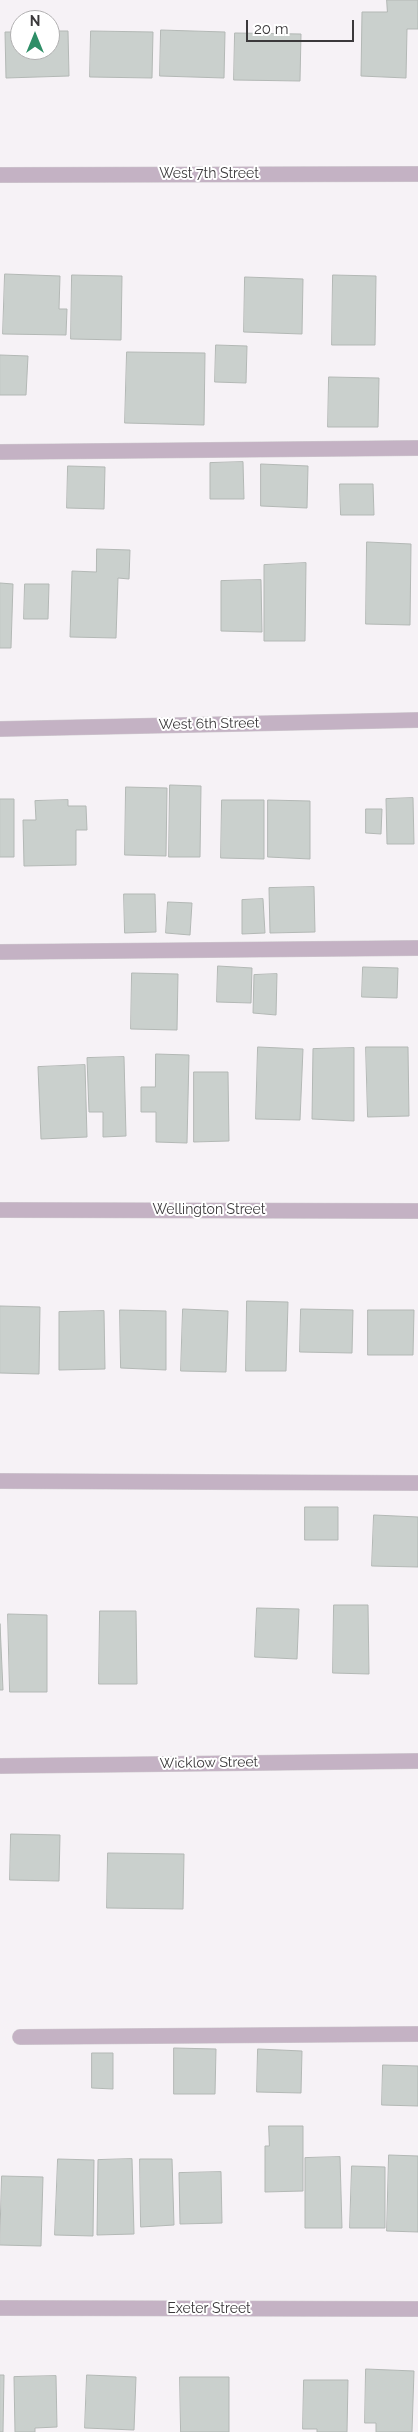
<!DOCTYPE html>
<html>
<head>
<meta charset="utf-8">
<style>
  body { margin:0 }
  #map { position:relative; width:418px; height:2432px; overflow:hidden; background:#f6f2f6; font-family:Raleway,sans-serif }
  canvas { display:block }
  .north { position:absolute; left:10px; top:10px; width:50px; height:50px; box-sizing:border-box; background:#fff; border:1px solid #b1b0b1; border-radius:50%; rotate:0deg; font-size:14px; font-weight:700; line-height:20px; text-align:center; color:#3b393b }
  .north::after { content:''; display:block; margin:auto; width:18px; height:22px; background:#2e8e67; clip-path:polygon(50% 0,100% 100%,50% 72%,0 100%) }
  .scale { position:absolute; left:246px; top:20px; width:108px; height:22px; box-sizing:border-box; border:2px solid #3b393b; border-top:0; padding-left:6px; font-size:15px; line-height:18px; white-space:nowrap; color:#3b393b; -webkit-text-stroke:4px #fff; paint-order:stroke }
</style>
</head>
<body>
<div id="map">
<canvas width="418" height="2432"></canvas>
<div class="north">N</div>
<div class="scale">20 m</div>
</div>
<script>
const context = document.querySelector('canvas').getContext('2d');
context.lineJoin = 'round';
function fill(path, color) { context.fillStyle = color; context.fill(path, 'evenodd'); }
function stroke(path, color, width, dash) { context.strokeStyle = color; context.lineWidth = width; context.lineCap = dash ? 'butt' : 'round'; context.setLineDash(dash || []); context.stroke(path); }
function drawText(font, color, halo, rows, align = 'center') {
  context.font = font + ' Raleway,sans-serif'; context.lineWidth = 4; context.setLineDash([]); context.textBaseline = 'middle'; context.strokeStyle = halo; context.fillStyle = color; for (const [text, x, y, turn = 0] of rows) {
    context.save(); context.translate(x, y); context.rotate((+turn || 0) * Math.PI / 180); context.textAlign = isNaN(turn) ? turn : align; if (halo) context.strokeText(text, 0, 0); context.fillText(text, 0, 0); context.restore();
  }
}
const building = new Path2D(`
  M 387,0 L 418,0 L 418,29 L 407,29 L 406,78 L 361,76 L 362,12 L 387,12 Z
  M 161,30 L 225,32 L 224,78 L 160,76 Z
  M 50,31 L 68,31 L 69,76 L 6,78 L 5,32 L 20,32 L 20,50 L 50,50 Z
  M 91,31 L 153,32 L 152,78 L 90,77 Z
  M 235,33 L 301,34 L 300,81 L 234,80 Z
  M 5,274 L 60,276 L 59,309 L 67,309 L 66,335 L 3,334 Z
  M 72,275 L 122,276 L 121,340 L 71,339 Z
  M 333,275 L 376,276 L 375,345 L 332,345 Z
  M 245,277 L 303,279 L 302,334 L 244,332 Z
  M 216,345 L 247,346 L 246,383 L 215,382 Z
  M 127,352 L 205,353 L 204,425 L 125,423 Z
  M 0,355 L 28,356 L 26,395 L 0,395 Z
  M 329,377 L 379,378 L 378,427 L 328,427 Z
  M 243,462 L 244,499 L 210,499 L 210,463 Z
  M 261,464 L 308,466 L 307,508 L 261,506 Z
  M 68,466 L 105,467 L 104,509 L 67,508 Z
  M 340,484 L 373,484 L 374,515 L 341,515 Z
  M 367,542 L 411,544 L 410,625 L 366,624 Z
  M 97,549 L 130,550 L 129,579 L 118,578 L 116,638 L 70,637 L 72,571 L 96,572 Z
  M 306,563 L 305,641 L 264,641 L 264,565 Z
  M 261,580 L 262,632 L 221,631 L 221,581 Z
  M 0,583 L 13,584 L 11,648 L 0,648 Z
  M 25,584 L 49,584 L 48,619 L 24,619 Z
  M 170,785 L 201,786 L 200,857 L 169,857 Z
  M 126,787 L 167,788 L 166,856 L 125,855 Z
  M 413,798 L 414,844 L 387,844 L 386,799 Z
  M 0,799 L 14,799 L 14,857 L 0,857 Z
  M 68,800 L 68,806 L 86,806 L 87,830 L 76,830 L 76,865 L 24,866 L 23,820 L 36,820 L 35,801 Z
  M 222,800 L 264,800 L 264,859 L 221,858 Z
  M 268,800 L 310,801 L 310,859 L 268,857 Z
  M 366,809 L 382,809 L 381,834 L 366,833 Z
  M 314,887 L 315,932 L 270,933 L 269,888 Z
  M 124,894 L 155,894 L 156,932 L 125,933 Z
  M 263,899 L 265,933 L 242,934 L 242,900 Z
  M 168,902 L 192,903 L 190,935 L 166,933 Z
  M 218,966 L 252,968 L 251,1003 L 217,1002 Z
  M 363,967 L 398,968 L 397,998 L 362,997 Z
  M 132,973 L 178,974 L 177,1030 L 131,1029 Z
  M 277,974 L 276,1015 L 253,1013 L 254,975 Z
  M 258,1047 L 303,1049 L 300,1120 L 256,1119 Z
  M 366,1047 L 408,1047 L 409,1116 L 368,1117 Z
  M 354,1048 L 354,1121 L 312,1119 L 313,1049 Z
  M 156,1054 L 189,1055 L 187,1143 L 156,1142 L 156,1112 L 141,1112 L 141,1087 L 155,1087 Z
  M 124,1057 L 126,1136 L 103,1137 L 103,1112 L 89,1112 L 87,1058 Z
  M 85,1065 L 87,1137 L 41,1139 L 38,1067 Z
  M 194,1072 L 228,1072 L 229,1141 L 194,1142 Z
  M 247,1301 L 288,1302 L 286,1371 L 246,1371 Z
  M 0,1306 L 40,1307 L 39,1374 L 0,1373 Z
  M 183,1309 L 228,1311 L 226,1372 L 181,1371 Z
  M 301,1309 L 353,1310 L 352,1353 L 300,1352 Z
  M 120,1310 L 166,1311 L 166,1370 L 121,1368 Z
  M 368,1310 L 414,1310 L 413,1355 L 368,1355 Z
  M 104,1311 L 105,1369 L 59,1370 L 59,1312 Z
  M 305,1507 L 338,1507 L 338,1540 L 305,1540 Z
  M 374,1515 L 418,1517 L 418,1567 L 372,1566 Z
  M 334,1605 L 368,1605 L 369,1674 L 333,1673 Z
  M 257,1608 L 299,1609 L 297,1659 L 255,1657 Z
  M 100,1611 L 136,1611 L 137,1684 L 99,1684 Z
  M 8,1614 L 47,1615 L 47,1692 L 10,1692 Z
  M 0,1624 L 3,1690 L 0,1690 Z
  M 11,1834 L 60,1835 L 59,1881 L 10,1880 Z
  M 108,1853 L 184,1854 L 183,1909 L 107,1908 Z
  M 174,2048 L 216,2049 L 215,2094 L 174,2094 Z
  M 258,2049 L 302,2051 L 301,2093 L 257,2092 Z
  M 92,2053 L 113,2053 L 113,2089 L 92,2088 Z
  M 383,2065 L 418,2066 L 418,2106 L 382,2105 Z
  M 269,2126 L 303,2126 L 303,2191 L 265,2192 L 265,2146 L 269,2146 Z
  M 389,2155 L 418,2156 L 418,2232 L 387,2231 Z
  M 340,2157 L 342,2228 L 305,2228 L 305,2158 Z
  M 58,2159 L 94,2160 L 93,2236 L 55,2235 Z
  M 132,2159 L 134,2234 L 97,2235 L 98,2160 Z
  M 140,2159 L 172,2159 L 174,2225 L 141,2227 Z
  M 352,2166 L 385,2167 L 385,2228 L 350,2228 Z
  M 221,2172 L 222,2223 L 180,2224 L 179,2173 Z
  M 2,2176 L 43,2177 L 41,2246 L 0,2245 Z
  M 366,2369 L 414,2371 L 412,2432 L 376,2432 L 376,2423 L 365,2423 Z
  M 0,2375 L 4,2375 L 3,2432 L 0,2432 Z
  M 87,2375 L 136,2377 L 134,2430 L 85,2428 Z
  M 56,2376 L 57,2427 L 35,2428 L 35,2432 L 15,2432 L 14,2377 Z
  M 180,2377 L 229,2377 L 229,2432 L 181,2432 Z
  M 304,2380 L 348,2380 L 347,2432 L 317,2432 L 317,2429 L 303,2429 Z`);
fill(building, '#cad0cd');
stroke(building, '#b3b8b5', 1);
const service = new Path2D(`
  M 0,452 L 418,448
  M 0,952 L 418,948
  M 0,1481 L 418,1483
  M 20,2037 L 418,2034`);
const minor = new Path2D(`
  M 0,175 L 418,174
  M 0,729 L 418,720
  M 0,1210 L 418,1211
  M 0,1766 L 418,1761
  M 0,2308 L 418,2309`);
stroke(service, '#d1cdd1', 16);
stroke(minor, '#d1cdd1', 16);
stroke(service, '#c4b2c4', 15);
stroke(minor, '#c4b2c4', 15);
drawText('14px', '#3b393b', '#fff', [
  ["West 7th Street",209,174],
  ["West 6th Street",209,724,-1],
  ["Wellington Street",209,1210],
  ["Wicklow Street",209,1763,-1],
  ["Exeter Street",209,2309]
]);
</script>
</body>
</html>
